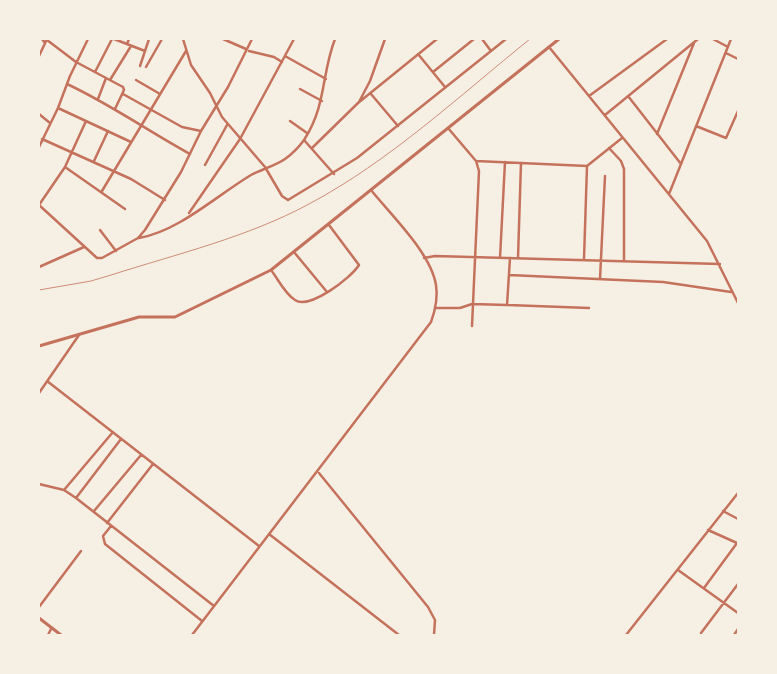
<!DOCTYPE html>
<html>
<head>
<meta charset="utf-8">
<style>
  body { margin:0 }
  #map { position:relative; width:777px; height:674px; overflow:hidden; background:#f6efe4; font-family:Arial,sans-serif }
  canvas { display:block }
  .frame { position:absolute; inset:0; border:40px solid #f6efe4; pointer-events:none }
</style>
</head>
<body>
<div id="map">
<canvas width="777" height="674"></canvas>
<div class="frame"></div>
</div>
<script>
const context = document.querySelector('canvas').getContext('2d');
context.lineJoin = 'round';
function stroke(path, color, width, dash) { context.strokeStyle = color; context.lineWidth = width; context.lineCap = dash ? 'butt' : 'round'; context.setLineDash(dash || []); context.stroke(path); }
stroke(new Path2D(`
  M 42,39 L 45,43
  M 114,39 L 145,51
  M 183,39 L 191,65 L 210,93 L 222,117 L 265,167 L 282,196 L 288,200 L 357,158 L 506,39
  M 223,39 L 246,49
  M 482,39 L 491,51
  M 713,39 L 728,47
  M 47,40 L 76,62 L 123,87 L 124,90 L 115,109
  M 127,44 L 129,39
  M 549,47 L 707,241 L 738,303
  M 249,51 L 274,57 L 282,62
  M 726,53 L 738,59
  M 418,54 L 445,87
  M 39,56 L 47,39
  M 285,56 L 326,79
  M 140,66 L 149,39
  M 146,67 L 162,39
  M 95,72 L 112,39
  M 433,72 L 474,39
  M 110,80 L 131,46
  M 136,80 L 160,94
  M 67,84 C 110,104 148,131 190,154
  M 300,89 L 322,101
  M 123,94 L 182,127 L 201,131
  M 371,94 L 398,126
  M 589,96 L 667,39
  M 628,96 L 681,164
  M 98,99 L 106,78
  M 359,102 L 370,81 L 385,39
  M 58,108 L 131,142
  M 39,114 L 50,123
  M 605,115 L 698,39
  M 290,121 L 307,133
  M 696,126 L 726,138 L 738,111
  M 448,128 L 476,161 L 479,171 L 472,326
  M 657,134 L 694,43
  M 42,139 L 131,179 L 165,200
  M 304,140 L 334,174
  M 39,147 L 58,108 L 70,76 L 88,39
  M 312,148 L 358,103 L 437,39
  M 609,148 L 621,161 L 624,169 L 624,261
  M 94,161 L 108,131
  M 476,161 L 587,166 L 584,259
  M 205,165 L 227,125
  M 587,166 L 622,138
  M 65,167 L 125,209
  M 102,191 L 186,51
  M 669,194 L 731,39
  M 39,205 L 97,258 L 102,258 L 138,238 L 145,230 L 181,172 L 201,131 L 228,87 L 252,39
  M 39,205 L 65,167 L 86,121
  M 189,213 L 240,139 L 294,39
  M 100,230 L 116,251
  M 139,238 C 179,231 216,196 251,175 C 262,169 275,166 285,159 C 292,154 299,147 304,140 C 327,104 321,75 335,39
  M 294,252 L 327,292
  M 424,258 L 435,256 L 720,264
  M 500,258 L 505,162
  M 518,258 L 521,163
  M 39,267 L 84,247
  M 271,270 C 278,279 285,294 295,300 C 309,310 351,278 359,265 L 329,225
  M 509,275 L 663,282 L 731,292
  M 600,279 L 605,176
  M 508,305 L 589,308
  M 435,308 L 460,308 L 472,304 L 507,305 L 510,258
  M 47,381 L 259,546
  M 39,393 L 79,335
  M 319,473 L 428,607 L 435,620 L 434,635
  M 39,484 L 64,490 L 76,498 L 214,606
  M 64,490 L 113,432
  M 76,498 L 121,439
  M 94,511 L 141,455
  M 723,511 L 738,519
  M 107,523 L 153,464
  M 111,526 L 103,536 L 105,544 L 202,621
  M 708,530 L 737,543
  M 269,534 L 399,635
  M 678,570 L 738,613
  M 704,588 L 737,543
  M 39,607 L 81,551
  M 701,633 L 738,584
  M 48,635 L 51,629
  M 192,635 L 431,322 C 435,311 438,297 436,285 C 431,253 391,215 371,190
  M 626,635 L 738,493
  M 734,635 L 738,629`), '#c5725c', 2.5);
stroke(new Path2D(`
  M 39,346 L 139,317 L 175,317 L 271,270 L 559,39
  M 39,618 L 61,635`), '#c5725c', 3);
stroke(new Path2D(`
  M 39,290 L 91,281 L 111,275 C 177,254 248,237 309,204 C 390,161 459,96 530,39`), '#cf8b77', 1);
</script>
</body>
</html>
